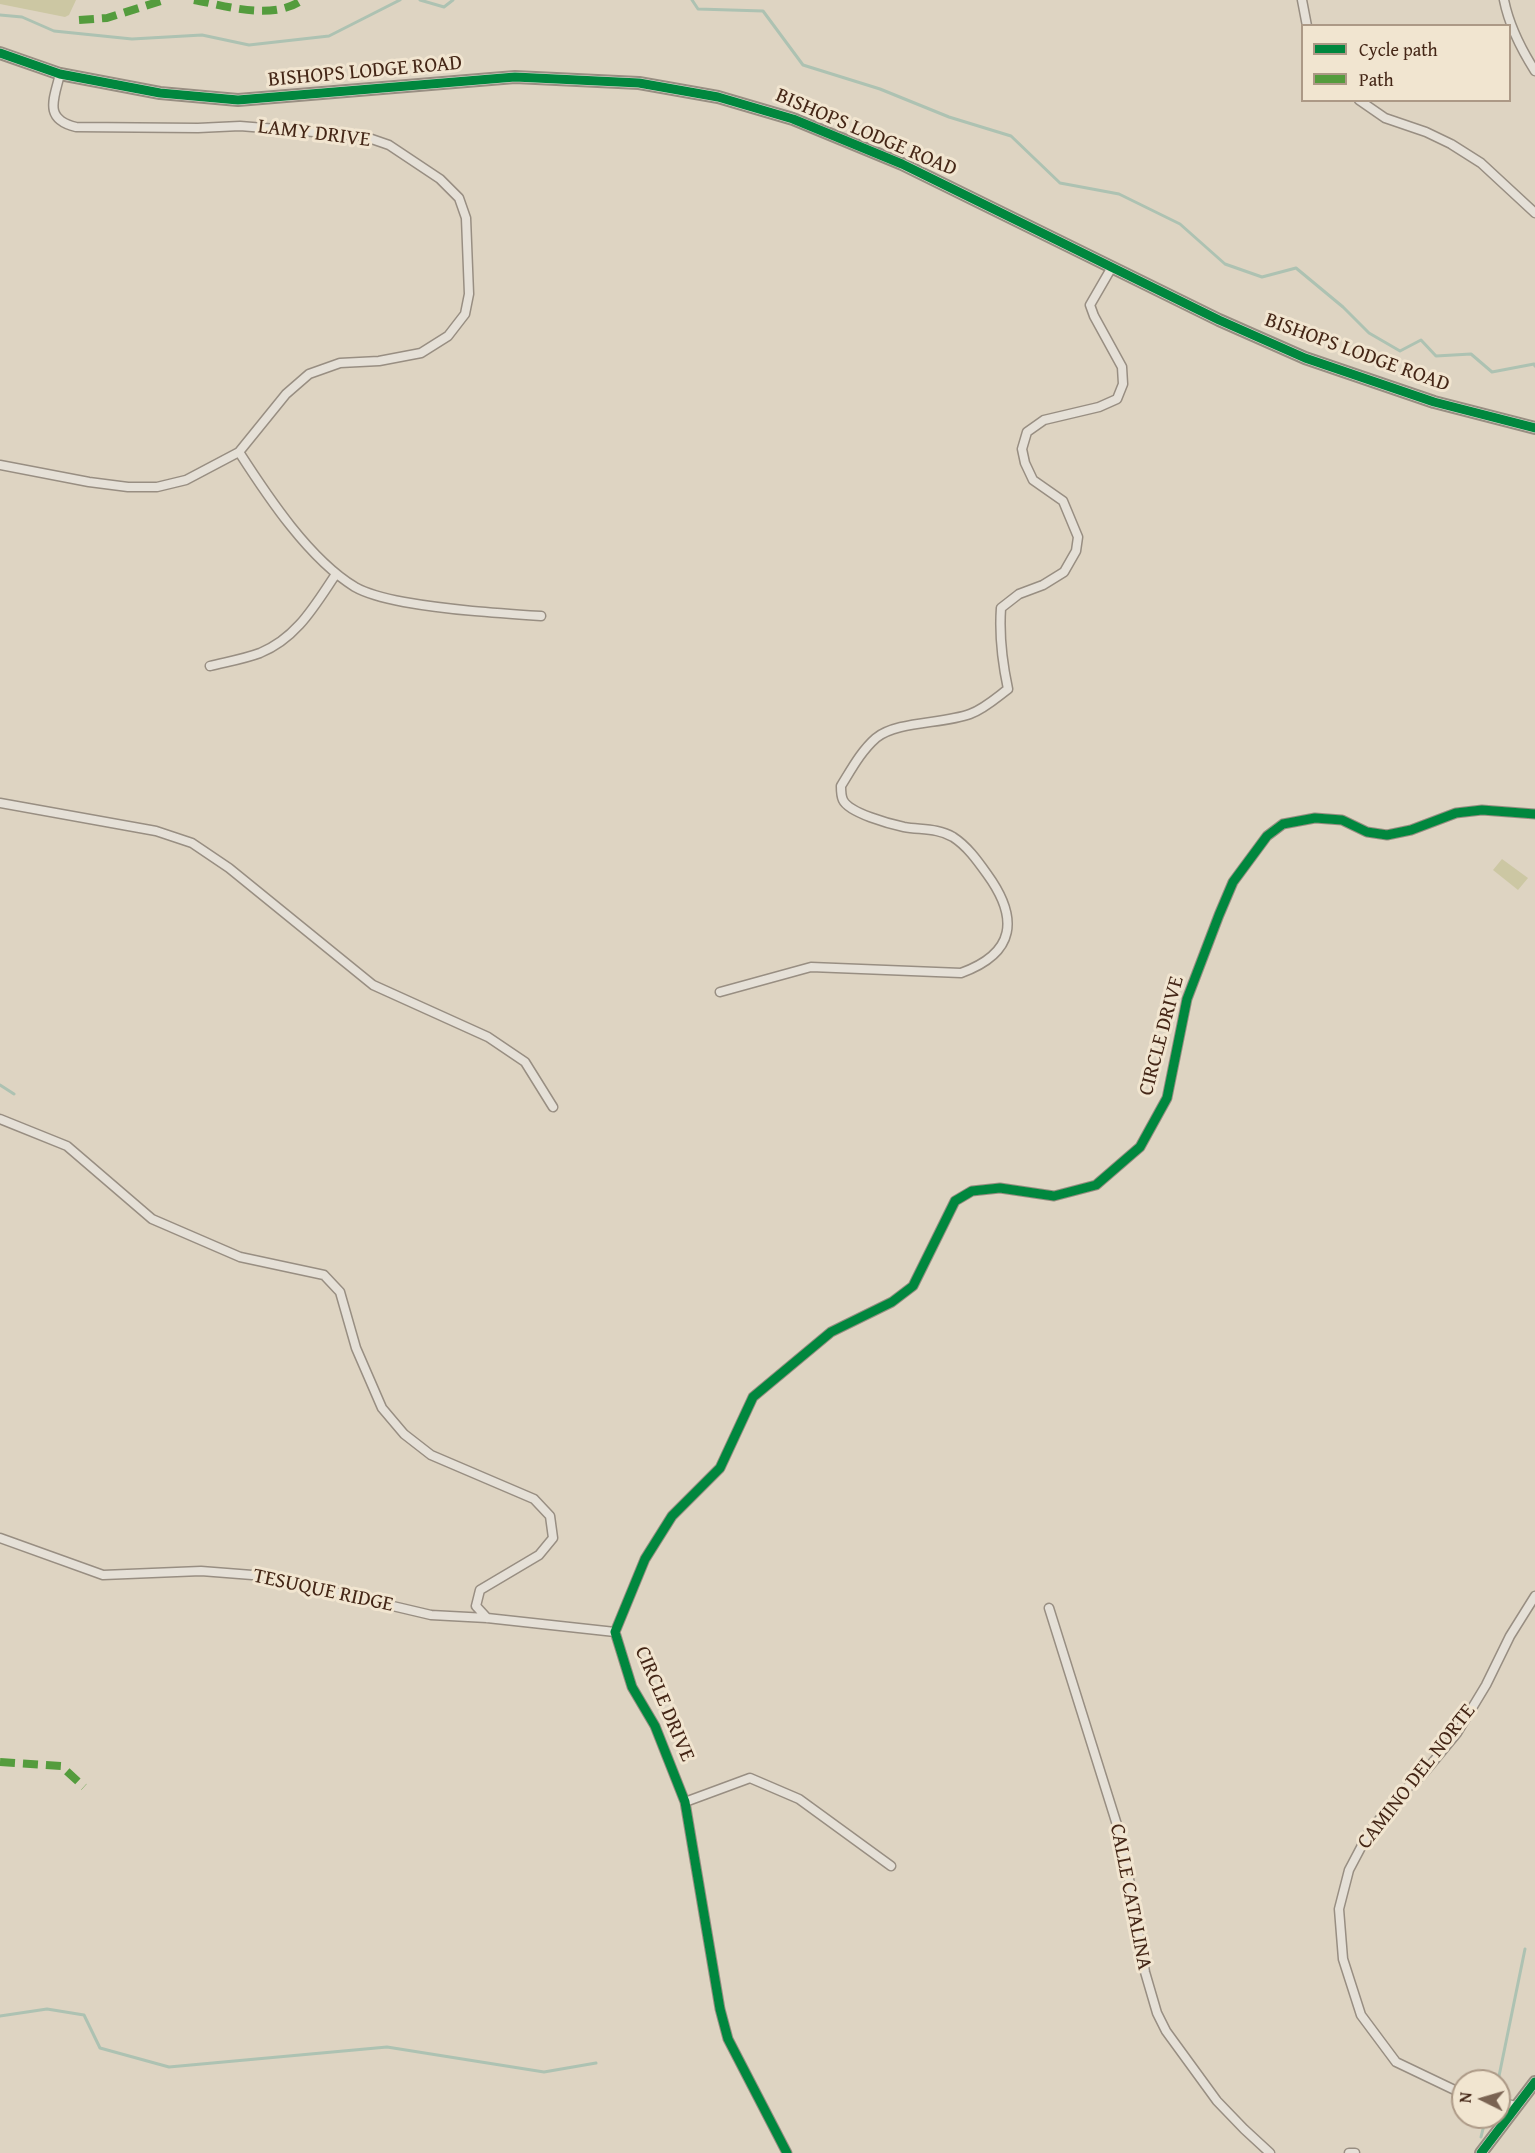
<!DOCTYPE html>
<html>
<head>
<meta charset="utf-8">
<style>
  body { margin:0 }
  #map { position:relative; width:1535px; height:2153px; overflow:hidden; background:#ded4c2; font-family:"Gentium Book Plus",serif }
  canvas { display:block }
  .legend { position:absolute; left:1301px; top:24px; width:210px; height:78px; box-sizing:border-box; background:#f1e5d0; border:2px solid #ac9986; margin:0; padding:8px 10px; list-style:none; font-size:18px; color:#442616 }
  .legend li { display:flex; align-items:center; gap:12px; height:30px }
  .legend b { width:30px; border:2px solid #ac9986 }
  .north { position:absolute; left:1451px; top:2069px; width:60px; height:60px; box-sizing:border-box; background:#f1e5d0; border:2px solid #ac9986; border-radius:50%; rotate:275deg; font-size:16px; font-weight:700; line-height:24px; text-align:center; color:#442616 }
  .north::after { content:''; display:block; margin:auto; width:21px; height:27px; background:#7a6352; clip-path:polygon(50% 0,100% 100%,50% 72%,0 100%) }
</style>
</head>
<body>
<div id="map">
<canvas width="1535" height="2153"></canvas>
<ul class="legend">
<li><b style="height:8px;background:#00873e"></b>Cycle path</li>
<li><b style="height:8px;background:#549c3d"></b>Path</li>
</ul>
<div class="north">N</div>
</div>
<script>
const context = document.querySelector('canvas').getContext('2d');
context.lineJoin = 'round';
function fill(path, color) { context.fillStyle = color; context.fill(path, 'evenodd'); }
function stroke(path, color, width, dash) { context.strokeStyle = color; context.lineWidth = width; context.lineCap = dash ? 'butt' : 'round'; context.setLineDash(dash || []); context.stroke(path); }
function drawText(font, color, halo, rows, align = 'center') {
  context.font = font + ' "Gentium Book Plus",serif'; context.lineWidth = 6; context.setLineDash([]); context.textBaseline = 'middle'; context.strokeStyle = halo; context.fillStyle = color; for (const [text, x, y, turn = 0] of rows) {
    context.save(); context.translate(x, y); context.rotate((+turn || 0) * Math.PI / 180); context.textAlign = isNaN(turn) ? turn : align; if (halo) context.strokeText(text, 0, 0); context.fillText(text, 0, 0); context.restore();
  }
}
fill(new Path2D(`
  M 0,0 L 76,0 L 69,15 L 65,17 L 0,4 Z
  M 1502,859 L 1528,878 L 1518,890 L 1493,870 Z`), '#ccc7a3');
stroke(new Path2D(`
  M 420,0 L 444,7 L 453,0
  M 692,0 L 698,9 L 763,11 L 803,65 L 880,89 L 949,117 L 1011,136 L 1060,183 L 1119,194 L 1180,224 L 1225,264 L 1262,277 L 1296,268 L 1343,307 L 1369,333 L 1400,351 L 1421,340 L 1436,356 L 1471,354 L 1492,372 L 1534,364 L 1535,366
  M 0,15 L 22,17 L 54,31 L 132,39 L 202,35 L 249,45 L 329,36 L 400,0
  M 0,1085 L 14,1094
  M 0,2016 L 47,2009 L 84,2015 L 100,2048 L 169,2067 L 387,2047 L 544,2072 L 596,2063
  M 1498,2081 L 1525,1949
  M 1481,2137 L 1486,2117`), '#adc2b2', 3);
const minor = new Path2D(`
  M 1302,0 L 1307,26
  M 1504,0 C 1509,25 1521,49 1535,71
  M 1359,100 L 1385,118 L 1426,132 L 1451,144 L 1481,163 L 1535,213
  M 239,452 C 268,497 309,559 355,587 C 369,595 388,599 404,602 C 449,610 495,613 541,616
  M 0,465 L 89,482 L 128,487 L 157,487 L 186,480 L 239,452 L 286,394 L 309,374 L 340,363 L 379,361 L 421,353 L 448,336 L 465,314 L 469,294 L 466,218 L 459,198 L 440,179 L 389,145 L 363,136 L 240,126 L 198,128 L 76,127 C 43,119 54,99 60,74
  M 210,666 C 226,662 244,659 260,653 C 297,638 315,605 336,574
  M 0,803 L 156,831 L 192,843 L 229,868 L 373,985 L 488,1037 L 525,1062 L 553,1107
  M 720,992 L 811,967 L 961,973 C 1016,953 1019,918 987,874 C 977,860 967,846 953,837 C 938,828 920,830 904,827 C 890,824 849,813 843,800 C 841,796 841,790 841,786 C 851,770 861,751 876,738 C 897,721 943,724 970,714 C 984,709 996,698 1008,689 C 1002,661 999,636 1001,608 L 1019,594 L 1043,585 L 1064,572 L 1076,551 L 1078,537 L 1063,501 L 1033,480 L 1025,463 L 1022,449 L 1027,432 L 1044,420 L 1099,407 L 1117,399 L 1123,384 L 1122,367 L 1094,316 L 1090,305 L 1112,267
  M 0,1119 L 67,1146 L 152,1219 L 240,1257 L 324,1275 L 340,1292 L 356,1348 L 382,1408 L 404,1434 L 431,1455 L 534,1499 L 550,1516 L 553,1538 L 539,1555 L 480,1590 L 476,1606 L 487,1618
  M 0,1538 L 103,1575 L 201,1571 L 265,1576 L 431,1615 L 487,1618 L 615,1632
  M 1049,1608 L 1123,1844 L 1145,1972 L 1157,2013 L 1166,2031 L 1217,2101 L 1244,2129 L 1270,2153
  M 685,1802 L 750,1778 L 799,1799 L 891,1866
  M 1463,2094 L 1396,2062 L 1361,2015 L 1343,1959 L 1339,1909 L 1349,1870 L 1368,1834 L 1397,1797 L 1423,1774 L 1457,1733 L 1486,1685 L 1510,1636 L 1535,1596
  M 1499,2102 L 1516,2106
  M 787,2153 L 728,2039 L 720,2009 L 685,1802 L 655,1726 L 632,1687 L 615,1632 L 645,1559 L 672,1516 L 720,1468 L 753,1397 L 831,1332 L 892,1302 L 913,1286 L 955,1201 L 972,1191 L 1000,1188 L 1054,1196 L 1096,1185 L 1140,1147 L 1167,1098 L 1187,999 L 1219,915 L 1233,882 L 1267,836 L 1283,824 L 1315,818 L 1342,820 L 1367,832 L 1387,835 L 1411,830 L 1456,813 L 1482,810 L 1535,814
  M 1349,2153 L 1355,2153`);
const tertiary = new Path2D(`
  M 0,53 L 60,74 L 160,93 L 238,100 L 515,77 L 639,83 L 718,97 L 793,119 L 902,164 L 1219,320 L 1305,358 L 1434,402 L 1535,428
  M 1481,2153 L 1535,2082`);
stroke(minor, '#988e82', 11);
stroke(tertiary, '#988e82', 14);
stroke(minor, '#e5e0d7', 8);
stroke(tertiary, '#e5e0d7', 10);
stroke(new Path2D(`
  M 194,0 C 227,6 272,21 302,0
  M 79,20 L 107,18 L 164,0
  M 0,1762 L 61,1766 L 84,1787`), '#549c3d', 8, [15, 8]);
stroke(new Path2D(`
  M 0,53 L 60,74 L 160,93 L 238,100 L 515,77 L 639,83 L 718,97 L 793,119 L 902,164 L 1219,320 L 1305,358 L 1434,402 L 1535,428
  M 787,2153 L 728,2039 L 720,2009 L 685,1802 L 655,1726 L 632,1687 L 615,1632 L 645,1559 L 672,1516 L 720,1468 L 753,1397 L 831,1332 L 892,1302 L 913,1286 L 955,1201 L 972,1191 L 1000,1188 L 1054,1196 L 1096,1185 L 1140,1147 L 1167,1098 L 1187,999 L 1219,915 L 1233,882 L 1267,836 L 1283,824 L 1315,818 L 1342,820 L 1367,832 L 1387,835 L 1411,830 L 1456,813 L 1482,810 L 1535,814
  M 1481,2153 L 1535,2082`), '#00873e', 9);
drawText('21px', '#442616', '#f1e5d0', [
  ["BISHOPS LODGE ROAD",365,72,-5],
  ["BISHOPS LODGE ROAD",866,133,23],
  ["LAMY DRIVE",314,134,7],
  ["BISHOPS LODGE ROAD",1357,353,20],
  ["CIRCLE DRIVE",1162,1036,-75],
  ["TESUQUE RIDGE",323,1591,12],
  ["CIRCLE DRIVE",664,1704,67],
  ["CAMINO DEL NORTE",1417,1777,-52],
  ["CALLE CATALINA",1130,1897,79]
]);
</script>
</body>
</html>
